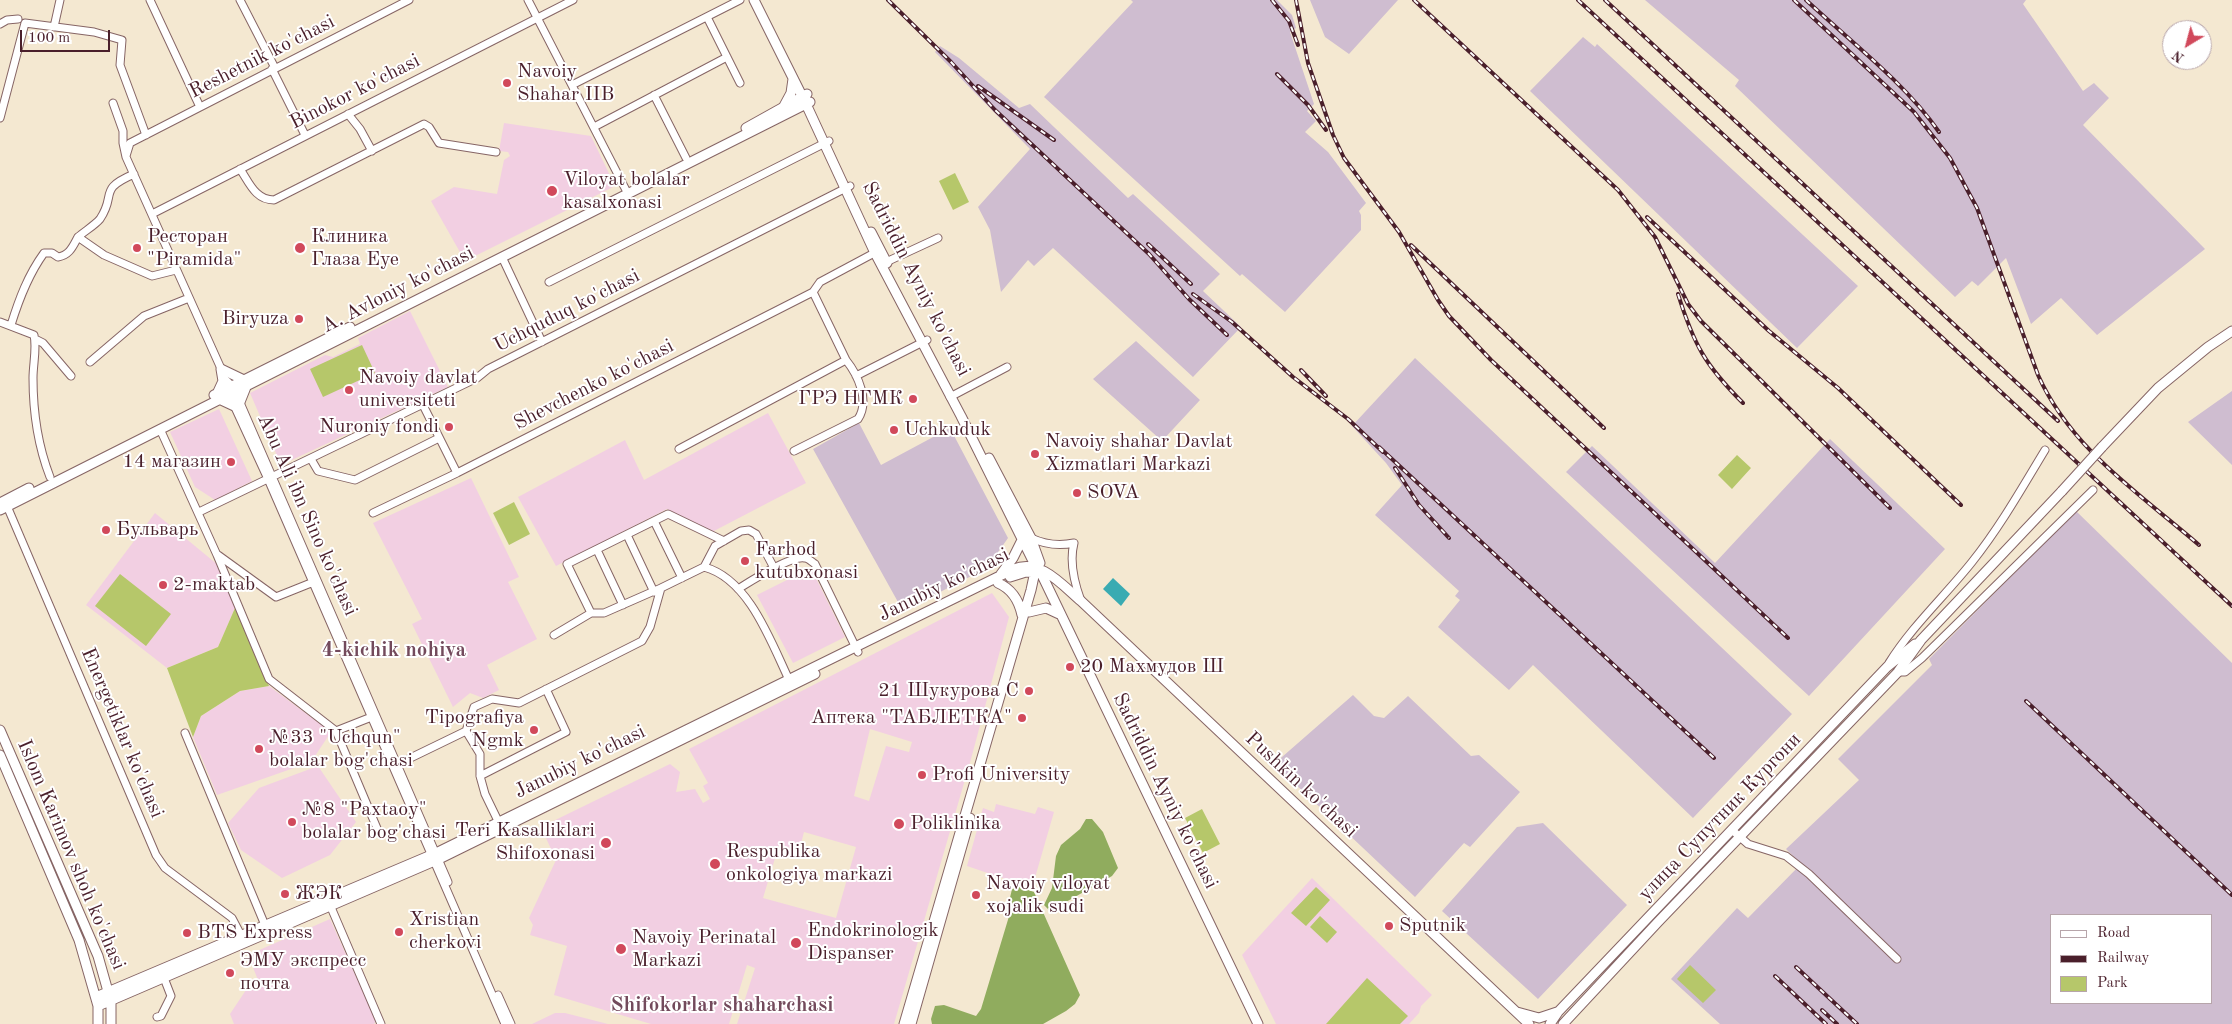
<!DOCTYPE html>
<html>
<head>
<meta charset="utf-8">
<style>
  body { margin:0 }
  #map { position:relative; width:2232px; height:1024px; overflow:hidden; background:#f4e8d1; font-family:"Old Standard TT",serif }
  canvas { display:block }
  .legend { position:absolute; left:2050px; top:914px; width:162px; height:90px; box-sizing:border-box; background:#fff; border:1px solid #b7a5aa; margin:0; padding:6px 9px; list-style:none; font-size:15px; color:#4a1f2b }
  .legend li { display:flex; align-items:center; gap:10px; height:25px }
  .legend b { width:25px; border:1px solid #b7a5aa }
  .north { position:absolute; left:2162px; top:20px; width:50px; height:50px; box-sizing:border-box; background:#fff; border:1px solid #b7a5aa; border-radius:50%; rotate:217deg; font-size:14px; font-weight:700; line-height:20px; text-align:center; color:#4a1f2b }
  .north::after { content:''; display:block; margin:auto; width:18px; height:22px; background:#d1495b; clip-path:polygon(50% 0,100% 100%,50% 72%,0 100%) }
  .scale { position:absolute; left:20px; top:30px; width:90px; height:22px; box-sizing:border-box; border:2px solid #4a1f2b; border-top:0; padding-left:6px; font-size:15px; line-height:18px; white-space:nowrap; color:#4a1f2b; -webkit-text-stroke:4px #fff; paint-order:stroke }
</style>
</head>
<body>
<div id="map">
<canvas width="2232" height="1024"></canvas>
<ul class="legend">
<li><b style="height:6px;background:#fff"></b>Road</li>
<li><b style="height:6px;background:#4a1f2b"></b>Railway</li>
<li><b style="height:14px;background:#b6c76a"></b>Park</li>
</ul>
<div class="north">N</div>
<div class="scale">100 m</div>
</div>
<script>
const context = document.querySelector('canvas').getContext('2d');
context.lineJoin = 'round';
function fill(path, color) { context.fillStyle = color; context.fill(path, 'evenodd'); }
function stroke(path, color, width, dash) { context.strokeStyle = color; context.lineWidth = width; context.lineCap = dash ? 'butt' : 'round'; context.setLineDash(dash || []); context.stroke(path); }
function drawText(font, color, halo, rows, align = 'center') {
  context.font = font + ' "Old Standard TT",serif'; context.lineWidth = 4; context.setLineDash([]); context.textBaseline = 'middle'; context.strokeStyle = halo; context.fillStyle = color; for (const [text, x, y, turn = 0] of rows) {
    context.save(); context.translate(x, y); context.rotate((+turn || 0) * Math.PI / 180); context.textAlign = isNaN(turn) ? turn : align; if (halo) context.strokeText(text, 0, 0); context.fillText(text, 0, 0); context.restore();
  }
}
fill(new Path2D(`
  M 504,123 L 591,136 L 615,186 L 465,261 L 431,201 L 454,187 L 497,194 L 504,160 L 510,156 L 508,152 L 499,151 Z
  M 410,311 L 448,387 L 281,465 L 250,393 L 325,355 L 333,357 L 360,344 L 358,338 Z
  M 219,409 L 252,481 L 215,500 L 195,487 L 170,432 Z
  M 768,413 L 806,483 L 712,532 L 667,509 L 556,566 L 518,497 L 625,440 L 644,480 Z
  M 471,478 L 519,577 L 508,582 L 537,639 L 487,665 L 499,690 L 483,698 L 470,693 L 453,707 L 412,624 L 422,619 L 373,523 Z
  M 155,513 L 218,565 L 235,608 L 218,647 L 167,668 L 86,605 Z
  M 811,568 L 845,637 L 793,663 L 757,595 Z
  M 992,593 L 1009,617 L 971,759 L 894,1024 L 737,1024 L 755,968 L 747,965 L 729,1024 L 651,1024 L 554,995 L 567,946 L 530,935 L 533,925 L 529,918 L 556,860 L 541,827 L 670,764 L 680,772 L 676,792 L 695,789 L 703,803 L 710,799 L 703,786 L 708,783 L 689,749 ZM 870,729 L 912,742 L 909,752 L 886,746 L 869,801 L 854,796 ZM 804,832 L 856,847 L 836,918 L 763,898 L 779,845 L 799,851 Z
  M 269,686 L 331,732 L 311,762 L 217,795 L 193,737 L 201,716 L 240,691 Z
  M 318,766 L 356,822 L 330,855 L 282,878 L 241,850 L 228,823 L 259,788 Z
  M 996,804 L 1035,814 L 1038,807 L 1054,812 L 1032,888 L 967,866 L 983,808 L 994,812 Z
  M 1312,878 L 1432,995 L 1421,1006 L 1419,1013 L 1409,1024 L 1276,1024 L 1242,955 Z
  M 330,919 L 376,1021 L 374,1024 L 234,1024 L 230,1014 L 250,984 L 258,980 L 248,955 Z
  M 555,1013 L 565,1013 L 608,1024 L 532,1024 Z`), '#f2cfe2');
fill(new Path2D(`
  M 1131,0 L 1277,0 L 1292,15 L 1296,28 L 1290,32 L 1314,104 L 1307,111 L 1316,121 L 1305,132 L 1328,152 L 1366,203 L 1359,211 L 1361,215 L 1361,230 L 1285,312 L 1242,274 L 1240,276 L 1044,97 L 1133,2 Z
  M 1310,0 L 1398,0 L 1349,54 L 1325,37 Z
  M 1645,0 L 2026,0 L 2023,4 L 2083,91 L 2094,83 L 2109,98 L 2083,125 L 2205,249 L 2097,335 L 2061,298 L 2031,324 L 2006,258 L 1978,286 L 1972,281 L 1955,297 L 1735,86 L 1739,80 Z
  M 1583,37 L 1595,47 L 1597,44 L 1858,286 L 1797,348 L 1530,91 Z
  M 940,46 L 959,58 L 1019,108 L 1030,104 L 1128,198 L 1133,194 L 1220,274 L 1203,291 L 1241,327 L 1193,377 L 1053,248 L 1034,266 L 1028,260 L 1001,292 L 990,230 L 978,207 L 1030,149 L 935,52 Z
  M 1136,341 L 1200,400 L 1162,441 L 1093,379 Z
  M 1415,358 L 1792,714 L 1693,818 L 1533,665 L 1509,690 L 1438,627 L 1460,600 L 1455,596 L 1459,591 L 1375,515 L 1402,485 L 1386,463 L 1352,426 Z
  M 2232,391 L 2232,465 L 2188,422 Z
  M 859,423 L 881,465 L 950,428 L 1008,538 L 987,568 L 903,611 L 813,449 Z
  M 1830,439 L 1945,549 L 1809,696 L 1566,472 L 1592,446 L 1715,563 Z
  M 2076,511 L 2232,663 L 2232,1024 L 1720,1024 L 1671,979 L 1737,908 L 1748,918 L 1801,864 L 1786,849 L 1859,780 L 1838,759 L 1932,665 L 1929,659 ZM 2051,915 L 2211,915 L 2211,1003 L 2051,1003 Z
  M 1353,695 L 1374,716 L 1384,718 L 1408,696 L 1471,756 L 1479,755 L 1520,792 L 1470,847 L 1464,843 L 1415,897 L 1274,764 Z
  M 1543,823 L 1627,905 L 1538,999 L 1442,911 L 1517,827 Z`), '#cfbdd0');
fill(new Path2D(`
  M 955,173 L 969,202 L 953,210 L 939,181 Z
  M 362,345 L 375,373 L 323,397 L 310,369 Z
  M 1737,455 L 1751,468 L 1732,489 L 1718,475 Z
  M 514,502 L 530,534 L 509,545 L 493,513 Z
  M 120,574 L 171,614 L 146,646 L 95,606 Z
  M 235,608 L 269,686 L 240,691 L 201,716 L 193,737 L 167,668 L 218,647 Z
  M 1202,809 L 1220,844 L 1203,853 L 1185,818 Z
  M 1316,887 L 1330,900 L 1306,926 L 1291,913 Z
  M 1320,916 L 1337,932 L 1327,943 L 1310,927 Z
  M 1690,965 L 1716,990 L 1703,1003 L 1677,979 Z
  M 1367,978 L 1408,1016 L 1400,1024 L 1326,1024 Z`), '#b6c76a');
fill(new Path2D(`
  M 1086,819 L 1092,819 L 1103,832 L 1118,868 L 1112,876 L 1050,911 L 1044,905 L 1052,888 L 1056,856 L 1061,845 L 1080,829 Z
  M 1019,887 L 1034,892 L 1080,995 L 1075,1004 L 1066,1011 L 1043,1024 L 932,1024 L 931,1019 L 935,1006 L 944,1005 L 976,1016 L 981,1009 L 1010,913 L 1009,902 L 1012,889 Z`), '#90ac5e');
fill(new Path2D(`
  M 1113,578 L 1130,594 L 1121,606 L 1103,589 Z`), '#39abb2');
const minor = new Path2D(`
  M 150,0 L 200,107
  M 240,0 L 275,68
  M 528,0 L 628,194
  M 707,17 L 740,83
  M 0,24 L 7,20 L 18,19
  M 54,27 L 60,0
  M 272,69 L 305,135
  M 572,85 L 740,0
  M 654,95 L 686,158
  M 113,103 L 123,131 L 123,143 L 126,157 L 223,373
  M 348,114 L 360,129 L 372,151
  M 0,118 L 25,23 L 94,32 L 122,40 L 120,65 L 146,135
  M 594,127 L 727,57
  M 126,156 L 130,143 L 409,0
  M 240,169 C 249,182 255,200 274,200 L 424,124 L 429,127 L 439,143 L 496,152
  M 152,214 L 573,0
  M 78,237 C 85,231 95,225 100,219 C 117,194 97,190 134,174
  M 502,257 L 542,342
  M 884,263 L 938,238
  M 549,282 L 829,141
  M 0,322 L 34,335 C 37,348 33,364 33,378 C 33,411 38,446 50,477
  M 11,325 C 19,299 28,275 44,253 L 52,253 L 58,257 C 70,255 73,246 78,237 L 104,255 L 152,276 L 176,270
  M 35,339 L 43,343 L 71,376
  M 90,362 L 144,316 L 189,298
  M 856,376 L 927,340
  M 225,379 L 232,386 L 241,405 L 448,882
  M 227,390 L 268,479 L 505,1024
  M 950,397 L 1007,367
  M 423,405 L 457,473 L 813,292 L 820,282 L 878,251
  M 160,429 L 217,555 L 269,679 L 336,731
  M 679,449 L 846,360 L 813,292
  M 794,451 L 858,419 C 870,401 858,375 846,360
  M 311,459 L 318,471 L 355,480 L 439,438
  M 7,506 L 156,855 L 165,868 L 232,918 L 243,939
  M 199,512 L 477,378 L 488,369 L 850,186
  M 373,513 L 457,473
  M 654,521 L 682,578
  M 627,535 L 654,592
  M 1031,538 C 1044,544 1060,546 1074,543
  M 1074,543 C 1069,562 1074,582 1081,601
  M 597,550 L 623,605
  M 218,555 L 276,597 L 316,581
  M 704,567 C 750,579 772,645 791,684
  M 704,567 L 715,546 L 741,531 L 749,530 L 756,534 L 774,568
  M 738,589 C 751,581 791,555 805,558 C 808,558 812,562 815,564 L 858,652
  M 591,613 L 567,564 L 668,514 L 724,541
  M 554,635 L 591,613 L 604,613 L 661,588
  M 1889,663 C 1912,626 1945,596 1972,562 C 2000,527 2022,488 2045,450
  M 1898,672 L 1905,672 L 1922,658 L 2093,490
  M 374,716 L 336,731 L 379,833
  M 466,731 L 480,754 L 480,776 L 485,794 L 500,825
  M 185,733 L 267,930
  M 398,764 L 466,731 L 474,707 L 492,699 L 519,703 L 642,641 L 650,627 L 661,588 L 704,567
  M 480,776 L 566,732 L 546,689
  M 1732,830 L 1748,844 L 1786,856 L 1809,874 L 1897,959
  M 330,905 L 381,1024
  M 498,995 L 511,1024
  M 157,1017 L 161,1016 L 171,996 L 164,978`);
const major = new Path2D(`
  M 754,0 L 806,104 L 875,253 L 961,416 L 1036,567 L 1031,590 L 904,1024
  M 784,106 L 791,93 L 793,79
  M 746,128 L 807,94
  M 871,232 L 887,263
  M 217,394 L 223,381 L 221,369 L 244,380
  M 214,395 L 350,327
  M 219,399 L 234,406
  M 240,402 L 246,387
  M 2102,447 L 2158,388 L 2208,347 L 2232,331
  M 989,458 L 1031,538 L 1040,563
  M 0,503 L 29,488
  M 0,510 L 810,102
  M 1041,573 L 1258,1024
  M 1001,574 L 1013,558 L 1023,538
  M 1010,577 L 1026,572 L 1038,573
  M 998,583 C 1012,589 1019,601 1022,615
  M 1029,612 L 1046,608 L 1059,614
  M 0,730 L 98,956 L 111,1002 L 111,1024
  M 0,755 L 79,940 L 98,1006 L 98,1024
  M 96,997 L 436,853 L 1014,569 C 1040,558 1062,585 1081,601 L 1529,1024
  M 98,1006 L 439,859 L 815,674
  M 1517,1012 L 1539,1018 L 1557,1012
  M 911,1024 L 970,818
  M 1550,1024 L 1558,1012 L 1887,667 L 1915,644
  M 1563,1024 L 1658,922 L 1898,672 L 1921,640 L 2062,491`);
stroke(minor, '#866565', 9);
stroke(major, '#866565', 11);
stroke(minor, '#fff', 7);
stroke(major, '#fff', 9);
const rail = new Path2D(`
  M 888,0 L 951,62 L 995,110 L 1149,254 L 1189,299 L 1227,335
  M 1272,0 L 1289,21 L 1298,45
  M 1296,0 L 1308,63 L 1333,135 L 1344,158 L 1399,232 L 1438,300 L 1449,316 L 1491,360 L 1788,638
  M 1414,0 L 1618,190 L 1655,237 L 1688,304 L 1701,321 L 1890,508
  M 1578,0 L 2232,606
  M 1605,0 L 2058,421
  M 1794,0 L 1914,112 L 1950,158 L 1977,208 L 2038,375 C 2071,449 2139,493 2199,545
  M 1806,0 C 1849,40 1906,84 1939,132
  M 1277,74 L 1308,105 L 1326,130
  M 978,86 L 1054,140
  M 1647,217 L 1769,331 L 1838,388 L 1961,505
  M 1148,244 L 1191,284
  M 1411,245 L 1604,428
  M 1193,294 L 1232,322 L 1293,377 L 1348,419 L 1383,452
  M 1678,294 C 1694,345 1705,365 1743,403
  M 1301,370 L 1326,396
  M 1379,447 L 1714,758
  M 1395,468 L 1419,505 L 1449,538
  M 2026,701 L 2232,895
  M 1796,967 L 1857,1024
  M 1775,976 L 1826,1024
  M 1822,1010 L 1837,1024`);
stroke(rail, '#4a1f2b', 4);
stroke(rail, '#fff', 2, [5.5]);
const majorBridge = new Path2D(`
  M 2062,491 L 2102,447`);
stroke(majorBridge, '#866565', 11, []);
stroke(majorBridge, '#fff', 9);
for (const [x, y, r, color] of [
  [507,83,5,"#d1495b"],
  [552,191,6,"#d1495b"],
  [137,248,5,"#d1495b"],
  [300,248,6,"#d1495b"],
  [299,319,5,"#d1495b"],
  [349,390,5,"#d1495b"],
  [913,399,5,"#d1495b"],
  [449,427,5,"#d1495b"],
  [894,430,5,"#d1495b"],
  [1035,454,5,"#d1495b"],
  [231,462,5,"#d1495b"],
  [1077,493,5,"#d1495b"],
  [106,530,5,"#d1495b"],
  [745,561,5,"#d1495b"],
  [163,585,5,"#d1495b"],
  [1070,667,5,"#d1495b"],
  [1029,691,5,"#d1495b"],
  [1022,718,5,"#d1495b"],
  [534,730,5,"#d1495b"],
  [259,749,5,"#d1495b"],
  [922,775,5,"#d1495b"],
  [292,822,5,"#d1495b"],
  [899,824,6,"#d1495b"],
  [606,843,6,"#d1495b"],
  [715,864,6,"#d1495b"],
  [285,894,5,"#d1495b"],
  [976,895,5,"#d1495b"],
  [1389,926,5,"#d1495b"],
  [399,932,5,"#d1495b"],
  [187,933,5,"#d1495b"],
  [796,943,6,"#d1495b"],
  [621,949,6,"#d1495b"],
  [230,973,5,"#d1495b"]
]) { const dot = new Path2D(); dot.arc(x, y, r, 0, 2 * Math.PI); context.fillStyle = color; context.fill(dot); stroke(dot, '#fff', 2); }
drawText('20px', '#4a1f2b', '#fff', [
  ["Reshetnik ko'chasi",262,57,-27],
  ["Binokor ko'chasi",355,92,-27],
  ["Sadriddin Ayniy ko'chasi",916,279,63],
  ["A. Avloniy ko'chasi",398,290,-27],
  ["Uchquduq ko'chasi",567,311,-27],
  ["Shevchenko ko'chasi",594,385,-27],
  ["Abu Ali ibn Sino ko'chasi",307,515,66],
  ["Janubiy ko'chasi",944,585,-26],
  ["Energetiklar ko'chasi",122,733,67],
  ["Janubiy ko'chasi",580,762,-26],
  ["Pushkin ko'chasi",1301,785,43],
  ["Sadriddin Ayniy ko'chasi",1165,791,64],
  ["улица Супутник Кургони",1720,817,-46],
  ["Islom Karimov shoh ko'chasi",71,855,67]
]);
drawText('20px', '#4a1f2b', '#fff', [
  ["Navoiy",517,72],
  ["Shahar IIB",517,95],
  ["Viloyat bolalar",563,180],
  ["kasalxonasi",563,203],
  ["Ресторан",147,237],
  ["\"Piramida\"",147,260],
  ["Клиника",311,237],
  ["Глаза Eye",311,260],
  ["Biryuza",289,319,"right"],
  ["Navoiy davlat",359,378],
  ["universiteti",359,401],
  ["ГРЭ НГМК",903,399,"right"],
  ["Nuroniy fondi",439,427,"right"],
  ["Uchkuduk",904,430],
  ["Navoiy shahar Davlat",1045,442],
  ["Xizmatlari Markazi",1045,465],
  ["14 магазин",221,462,"right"],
  ["SOVA",1087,493],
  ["Бульварь",116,530],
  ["Farhod",755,550],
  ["kutubxonasi",755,573],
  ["2-maktab",173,585],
  ["20 Махмудов Ш",1080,667],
  ["21 Шукурова С",1019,691,"right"],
  ["Tipografiya",524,718,"right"],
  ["Ngmk",524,741,"right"],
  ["Аптека \"ТАБЛЕТКА\"",1012,718,"right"],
  ["№33 \"Uchqun\"",269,738],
  ["bolalar bog'chasi",269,761],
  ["Profi University",932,775],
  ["№8 \"Paxtaoy\"",302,810],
  ["bolalar bog'chasi",302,833],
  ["Poliklinika",910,824],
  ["Teri Kasalliklari",595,831,"right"],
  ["Shifoxonasi",595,854,"right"],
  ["Respublika",726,852],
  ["onkologiya markazi",726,875],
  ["Navoiy viloyat",986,884],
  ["xojalik sudi",986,907],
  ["ЖЭК",295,894],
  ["Xristian",409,920],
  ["cherkovi",409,943],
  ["Sputnik",1399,926],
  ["Endokrinologik",807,931],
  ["Dispanser",807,954],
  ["BTS Express",197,933],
  ["Navoiy Perinatal",632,938],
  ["Markazi",632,961],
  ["ЭМУ экспресс",240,961],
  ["почта",240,984]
], 'left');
drawText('bold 21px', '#734a5c', '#fff', [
  ["4-kichik nohiya",394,650],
  ["Shifokorlar shaharchasi",722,1005]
]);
</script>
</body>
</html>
